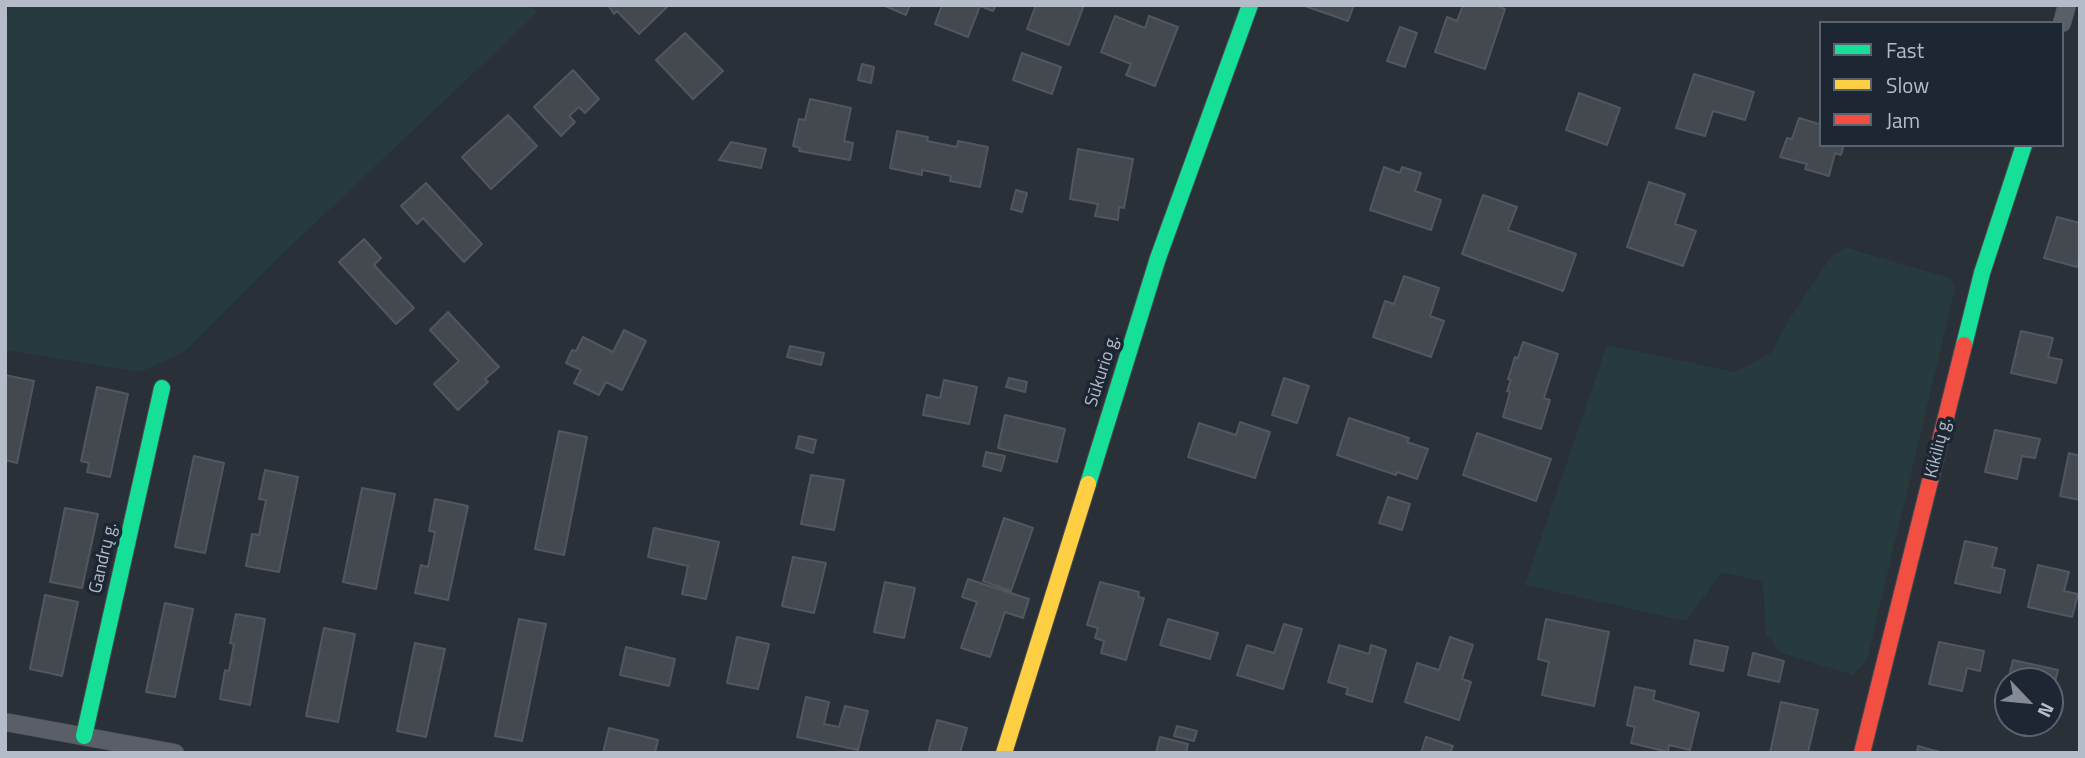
<!DOCTYPE html>
<html>
<head>
<meta charset="utf-8">
<style>
  body { margin:0 }
  #map { position:relative; width:2085px; height:758px; overflow:hidden; background:#2a3038; font-family:"Titillium Web",sans-serif }
  canvas { display:block }
  .frame { position:absolute; inset:0; border:7px solid #b4bcc9; pointer-events:none }
  .legend { position:absolute; left:1819px; top:21px; width:245px; height:126px; box-sizing:border-box; background:#1d2633; border:2px solid #59626f; margin:0; padding:9px 12px; list-style:none; font-size:21px; color:#b4bcc9 }
  .legend li { display:flex; align-items:center; gap:14px; height:35px }
  .legend b { width:35px; border:2px solid #59626f }
  .north { position:absolute; left:1994px; top:667px; width:70px; height:70px; box-sizing:border-box; background:#1d2633; border:2px solid #59626f; border-radius:50%; rotate:116deg; font-size:19px; font-weight:700; line-height:28px; text-align:center; color:#b4bcc9 }
  .north::after { content:''; display:block; margin:auto; width:24px; height:32px; background:#848b96; clip-path:polygon(50% 0,100% 100%,50% 72%,0 100%) }
</style>
</head>
<body>
<div id="map">
<canvas width="2085" height="758"></canvas>
<div class="frame"></div>
<ul class="legend">
<li><b style="height:9px;background:#16e098"></b>Fast</li>
<li><b style="height:9px;background:#ffcf43"></b>Slow</li>
<li><b style="height:9px;background:#f24e42"></b>Jam</li>
</ul>
<div class="north">N</div>
</div>
<script>
const context = document.querySelector('canvas').getContext('2d');
context.lineJoin = 'round';
function fill(path, color) { context.fillStyle = color; context.fill(path, 'evenodd'); }
function stroke(path, color, width, dash) { context.strokeStyle = color; context.lineWidth = width; context.lineCap = dash ? 'butt' : 'round'; context.setLineDash(dash || []); context.stroke(path); }
function drawText(font, color, halo, rows, align = 'center') {
  context.font = font + ' "Titillium Web",sans-serif'; context.lineWidth = 7; context.setLineDash([]); context.textBaseline = 'middle'; context.strokeStyle = halo; context.fillStyle = color; for (const [text, x, y, turn = 0] of rows) {
    context.save(); context.translate(x, y); context.rotate((+turn || 0) * Math.PI / 180); context.textAlign = isNaN(turn) ? turn : align; if (halo) context.strokeText(text, 0, 0); context.fillText(text, 0, 0); context.restore();
  }
}
fill(new Path2D(`
  M 9,5 L 530,5 L 537,13 L 275,261 L 184,352 L 140,372 L 5,350 L 5,36 Z
  M 1847,248 L 1950,278 L 1955,288 L 1867,660 L 1853,675 L 1779,652 L 1766,634 L 1763,582 L 1722,572 L 1686,621 L 1525,585 L 1607,345 L 1735,372 L 1771,353 L 1790,318 L 1832,255 Z`), '#273a3e');
const building = new Path2D(`
  M 608,5 L 666,5 L 667,7 L 639,34 L 617,11 L 614,14 Z
  M 883,5 L 910,5 L 906,15 Z
  M 942,5 L 996,5 L 993,11 L 980,6 L 968,37 L 935,24 Z
  M 1036,5 L 1084,5 L 1069,45 L 1027,29 Z
  M 1302,5 L 1354,5 L 1348,21 Z
  M 1463,5 L 1495,5 L 1505,9 L 1485,69 L 1435,52 L 1447,17 L 1457,21 Z
  M 1115,16 L 1145,28 L 1149,16 L 1178,27 L 1155,86 L 1126,75 L 1131,64 L 1101,52 Z
  M 1400,27 L 1417,33 L 1405,67 L 1387,61 Z
  M 685,33 L 723,71 L 693,99 L 656,60 Z
  M 1022,53 L 1061,67 L 1052,94 L 1013,80 Z
  M 862,64 L 874,67 L 871,83 L 858,80 Z
  M 573,70 L 599,99 L 585,113 L 579,107 L 569,116 L 575,122 L 561,136 L 534,107 Z
  M 1694,74 L 1754,92 L 1745,120 L 1713,111 L 1705,136 L 1676,128 Z
  M 1579,93 L 1620,108 L 1607,145 L 1566,130 Z
  M 810,99 L 851,108 L 844,141 L 853,143 L 850,160 L 799,151 L 800,148 L 793,146 L 799,119 L 805,120 Z
  M 508,115 L 537,146 L 491,189 L 462,157 Z
  M 1799,118 L 1819,124 L 1821,119 L 1821,145 L 1844,145 L 1841,155 L 1835,153 L 1829,176 L 1805,169 L 1807,164 L 1780,157 L 1787,138 L 1792,139 Z
  M 897,131 L 928,137 L 927,141 L 957,147 L 958,141 L 988,147 L 980,187 L 950,181 L 951,176 L 922,170 L 922,175 L 890,168 Z
  M 731,142 L 766,149 L 761,168 L 719,160 Z
  M 1078,149 L 1133,159 L 1124,208 L 1119,207 L 1118,220 L 1095,216 L 1098,204 L 1070,199 Z
  M 1384,167 L 1400,173 L 1402,167 L 1421,173 L 1415,191 L 1441,200 L 1431,230 L 1370,210 Z
  M 1649,182 L 1685,194 L 1675,224 L 1696,231 L 1683,266 L 1627,247 Z
  M 426,183 L 482,244 L 464,262 L 423,218 L 417,224 L 401,206 Z
  M 1016,190 L 1027,193 L 1022,212 L 1011,209 Z
  M 1483,195 L 1517,207 L 1508,230 L 1576,254 L 1563,291 L 1462,254 Z
  M 2057,217 L 2080,223 L 2080,257 L 2077,267 L 2044,258 Z
  M 364,239 L 381,258 L 374,265 L 414,308 L 396,324 L 339,262 Z
  M 1404,276 L 1439,288 L 1430,316 L 1444,321 L 1431,357 L 1373,337 L 1385,301 L 1394,304 Z
  M 448,312 L 499,367 L 485,379 L 488,382 L 458,410 L 434,384 L 459,361 L 430,330 Z
  M 624,330 L 646,341 L 622,390 L 606,382 L 599,395 L 574,383 L 581,370 L 566,363 L 572,350 L 576,351 L 583,337 L 613,352 Z
  M 2021,331 L 2053,338 L 2048,357 L 2062,360 L 2056,383 L 2011,373 Z
  M 1523,342 L 1558,354 L 1544,398 L 1550,400 L 1541,429 L 1503,417 L 1510,392 L 1507,391 L 1511,380 L 1508,379 L 1515,357 L 1518,358 Z
  M 790,346 L 824,353 L 821,365 L 787,357 Z
  M 5,375 L 34,381 L 17,463 L 5,460 Z
  M 1009,378 L 1027,382 L 1025,392 L 1006,387 Z
  M 1284,378 L 1309,386 L 1297,423 L 1272,415 Z
  M 944,380 L 977,387 L 969,424 L 923,415 L 927,395 L 940,398 Z
  M 97,387 L 128,394 L 110,477 L 87,472 L 89,463 L 81,461 Z
  M 1005,415 L 1065,429 L 1057,462 L 998,448 Z
  M 1349,418 L 1409,438 L 1407,442 L 1428,449 L 1417,479 L 1397,472 L 1396,475 L 1337,455 Z
  M 1240,422 L 1270,432 L 1255,478 L 1188,457 L 1199,423 L 1236,435 Z
  M 1995,430 L 2040,439 L 2035,458 L 2022,456 L 2017,479 L 1985,472 Z
  M 559,431 L 587,437 L 564,555 L 535,549 Z
  M 1477,433 L 1551,459 L 1536,501 L 1463,475 Z
  M 799,436 L 816,440 L 813,453 L 796,448 Z
  M 986,452 L 1005,456 L 1001,471 L 983,466 Z
  M 2069,453 L 2080,456 L 2080,500 L 2060,496 Z
  M 194,456 L 224,463 L 205,553 L 175,547 Z
  M 265,470 L 298,477 L 279,572 L 246,566 L 252,534 L 259,535 L 266,500 L 259,499 Z
  M 811,475 L 844,480 L 834,530 L 801,524 Z
  M 362,488 L 395,494 L 376,589 L 343,582 Z
  M 1388,497 L 1410,504 L 1402,530 L 1379,523 Z
  M 435,499 L 468,506 L 448,600 L 415,593 L 421,565 L 428,567 L 435,532 L 429,531 Z
  M 65,508 L 98,514 L 82,588 L 50,582 Z
  M 1004,518 L 1033,528 L 1011,591 L 983,581 Z
  M 654,528 L 719,542 L 706,599 L 682,594 L 688,566 L 648,557 Z
  M 1965,541 L 1997,548 L 1992,567 L 2005,570 L 2000,593 L 1955,583 Z
  M 793,557 L 826,563 L 814,613 L 782,606 Z
  M 2038,565 L 2069,572 L 2064,591 L 2078,594 L 2072,617 L 2028,607 Z
  M 968,579 L 1029,599 L 1023,618 L 1005,612 L 990,657 L 961,648 L 977,602 L 962,597 Z
  M 885,582 L 915,588 L 904,638 L 874,632 Z
  M 1100,582 L 1139,592 L 1138,597 L 1144,598 L 1126,660 L 1101,653 L 1104,641 L 1095,638 L 1098,628 L 1087,625 Z
  M 45,595 L 78,602 L 62,676 L 30,669 Z
  M 165,603 L 193,609 L 175,697 L 146,692 Z
  M 236,614 L 265,619 L 250,705 L 220,699 L 225,670 L 229,671 L 234,644 L 230,643 Z
  M 519,619 L 546,624 L 522,741 L 495,736 Z
  M 1168,619 L 1218,633 L 1210,659 L 1160,645 Z
  M 1546,619 L 1609,632 L 1594,706 L 1542,695 L 1549,662 L 1538,659 Z
  M 1284,624 L 1302,629 L 1283,689 L 1237,675 L 1247,645 L 1274,653 Z
  M 324,628 L 355,634 L 338,722 L 306,716 Z
  M 737,637 L 769,644 L 758,689 L 727,683 Z
  M 1450,637 L 1473,645 L 1462,679 L 1471,682 L 1459,720 L 1405,702 L 1417,663 L 1439,670 Z
  M 1695,640 L 1728,647 L 1723,671 L 1690,664 Z
  M 1939,642 L 1984,651 L 1980,671 L 1967,668 L 1962,691 L 1929,684 Z
  M 415,643 L 445,649 L 426,737 L 397,731 Z
  M 1339,645 L 1369,654 L 1371,645 L 1386,650 L 1372,702 L 1346,694 L 1348,688 L 1328,682 Z
  M 626,647 L 675,659 L 669,686 L 620,675 Z
  M 1753,653 L 1784,661 L 1779,682 L 1748,675 Z
  M 2013,660 L 2058,670 L 2053,690 L 2050,689 L 2050,681 L 2008,681 Z
  M 1635,687 L 1655,691 L 1653,700 L 1699,713 L 1690,750 L 1669,745 L 1668,752 L 1631,743 L 1635,727 L 1627,725 Z
  M 806,697 L 829,702 L 824,724 L 839,727 L 845,706 L 868,711 L 858,750 L 797,737 Z
  M 1781,702 L 1818,710 L 1808,752 L 1814,753 L 1770,753 Z
  M 937,720 L 967,728 L 960,753 L 928,753 Z
  M 1177,726 L 1197,731 L 1194,741 L 1174,736 Z
  M 609,728 L 658,740 L 655,753 L 603,753 Z
  M 1160,737 L 1188,744 L 1186,753 L 1156,753 Z
  M 1426,737 L 1453,746 L 1450,753 L 1421,753 Z
  M 1918,746 L 1943,753 L 1917,753 Z`);
fill(building, '#444950');
stroke(building, '#52575f', 2);
const street = new Path2D(`
  M 2062,23 L 2067,5
  M 5,722 L 175,753`);
const fast = new Path2D(`
  M 1964,345 L 1982,273 L 2024,145
  M 1088,484 L 1158,258 L 1250,5
  M 84,736 L 162,388`);
const slow = new Path2D(`
  M 1004,753 L 1088,484`);
const jam = new Path2D(`
  M 1862,753 L 1964,345`);
stroke(street, '#484c53', 19);
stroke(fast, '#484c53', 18);
stroke(slow, '#484c53', 18);
stroke(jam, '#484c53', 18);
stroke(street, '#5a5e66', 18);
stroke(fast, '#16e098', 16);
stroke(slow, '#ffcf43', 16);
stroke(jam, '#f24e42', 16);
drawText('18px', '#b4bcc9', '#1d2633', [
  ["Sūkurio g.",1103,371,-72],
  ["Kikilių g.",1939,448,-76],
  ["Gandrų g.",104,558,-77]
]);
</script>
</body>
</html>
